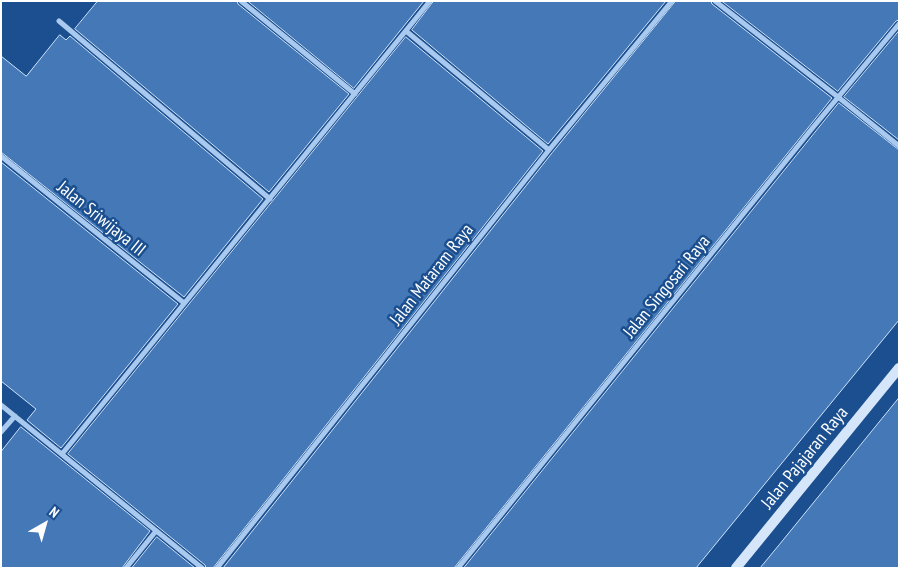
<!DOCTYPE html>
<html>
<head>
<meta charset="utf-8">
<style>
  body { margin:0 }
  #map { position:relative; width:900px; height:569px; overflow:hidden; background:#1b4f8f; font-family:"PT Sans Narrow",sans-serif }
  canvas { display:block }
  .frame { position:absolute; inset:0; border:2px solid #fff; pointer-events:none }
  .north { position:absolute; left:20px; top:499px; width:50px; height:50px; -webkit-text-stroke:4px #1b4f8f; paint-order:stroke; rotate:38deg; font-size:14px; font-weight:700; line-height:20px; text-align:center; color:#fff }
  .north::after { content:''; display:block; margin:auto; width:18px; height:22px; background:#fff; clip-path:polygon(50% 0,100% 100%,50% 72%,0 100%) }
</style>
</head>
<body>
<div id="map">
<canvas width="900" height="569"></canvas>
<div class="frame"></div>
<div class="north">N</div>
</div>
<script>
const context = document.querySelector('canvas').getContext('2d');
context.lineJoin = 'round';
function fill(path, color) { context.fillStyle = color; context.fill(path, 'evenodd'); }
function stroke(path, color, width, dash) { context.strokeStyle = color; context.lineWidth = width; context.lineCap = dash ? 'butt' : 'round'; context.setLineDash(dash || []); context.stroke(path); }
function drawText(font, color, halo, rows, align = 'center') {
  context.font = font + ' "PT Sans Narrow",sans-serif'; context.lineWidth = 5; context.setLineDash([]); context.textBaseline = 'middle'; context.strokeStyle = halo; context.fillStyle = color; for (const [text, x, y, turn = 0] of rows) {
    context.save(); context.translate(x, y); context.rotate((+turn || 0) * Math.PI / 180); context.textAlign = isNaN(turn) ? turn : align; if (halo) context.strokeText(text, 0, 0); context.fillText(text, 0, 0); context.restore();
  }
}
const building = new Path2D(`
  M 98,1 L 237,1 L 238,4 L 349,94 L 269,192 L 75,29 Z
  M 248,1 L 424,1 L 354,88 Z
  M 434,1 L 666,1 L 548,144 L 412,30 Z
  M 676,1 L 711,1 L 712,4 L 832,98 L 454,568 L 223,568 L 552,153 Z
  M 722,1 L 899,1 L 899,20 L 896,21 L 838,91 Z
  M 899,31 L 899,140 L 844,97 Z
  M 60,35 L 66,40 L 70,36 L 263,199 L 184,297 L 1,152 L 1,56 L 26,76 Z
  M 406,37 L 543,151 L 213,568 L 206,568 L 205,565 L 68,454 Z
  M 839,103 L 899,150 L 899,320 L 696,568 L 464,568 Z
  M 1,162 L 178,304 L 61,448 L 27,420 L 36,409 L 1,381 Z
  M 899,398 L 899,568 L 760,568 L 779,545 Z
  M 21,427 L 150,531 L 122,568 L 1,568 L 1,452 Z
  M 157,537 L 195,568 L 132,568 Z`);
fill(building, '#4478b7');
stroke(building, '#cfe3fa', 1);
stroke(new Path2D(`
  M 241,1 L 355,94
  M 715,1 L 838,97 L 899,146
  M 59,21 L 270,199
  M 406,31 L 549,150
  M 1,156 L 184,303
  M 1,405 L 202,568
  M 1,432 L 15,416
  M 62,454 L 430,1
  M 126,568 L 156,531
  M 217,568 L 549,150 L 672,1
  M 458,568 L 810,131 L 899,24`), '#a9c9ee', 5);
stroke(new Path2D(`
  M 736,568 L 899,368`), '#d6e6fa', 10);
drawText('18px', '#fff', '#1b4f8f', [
  ["Jalan Sriwijaya III",101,219,39],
  ["Jalan Mataram Raya",432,275,-52],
  ["Jalan Singosari Raya",667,287,-51],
  ["Jalan Pajajaran Raya",805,458,-51]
]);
</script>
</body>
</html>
